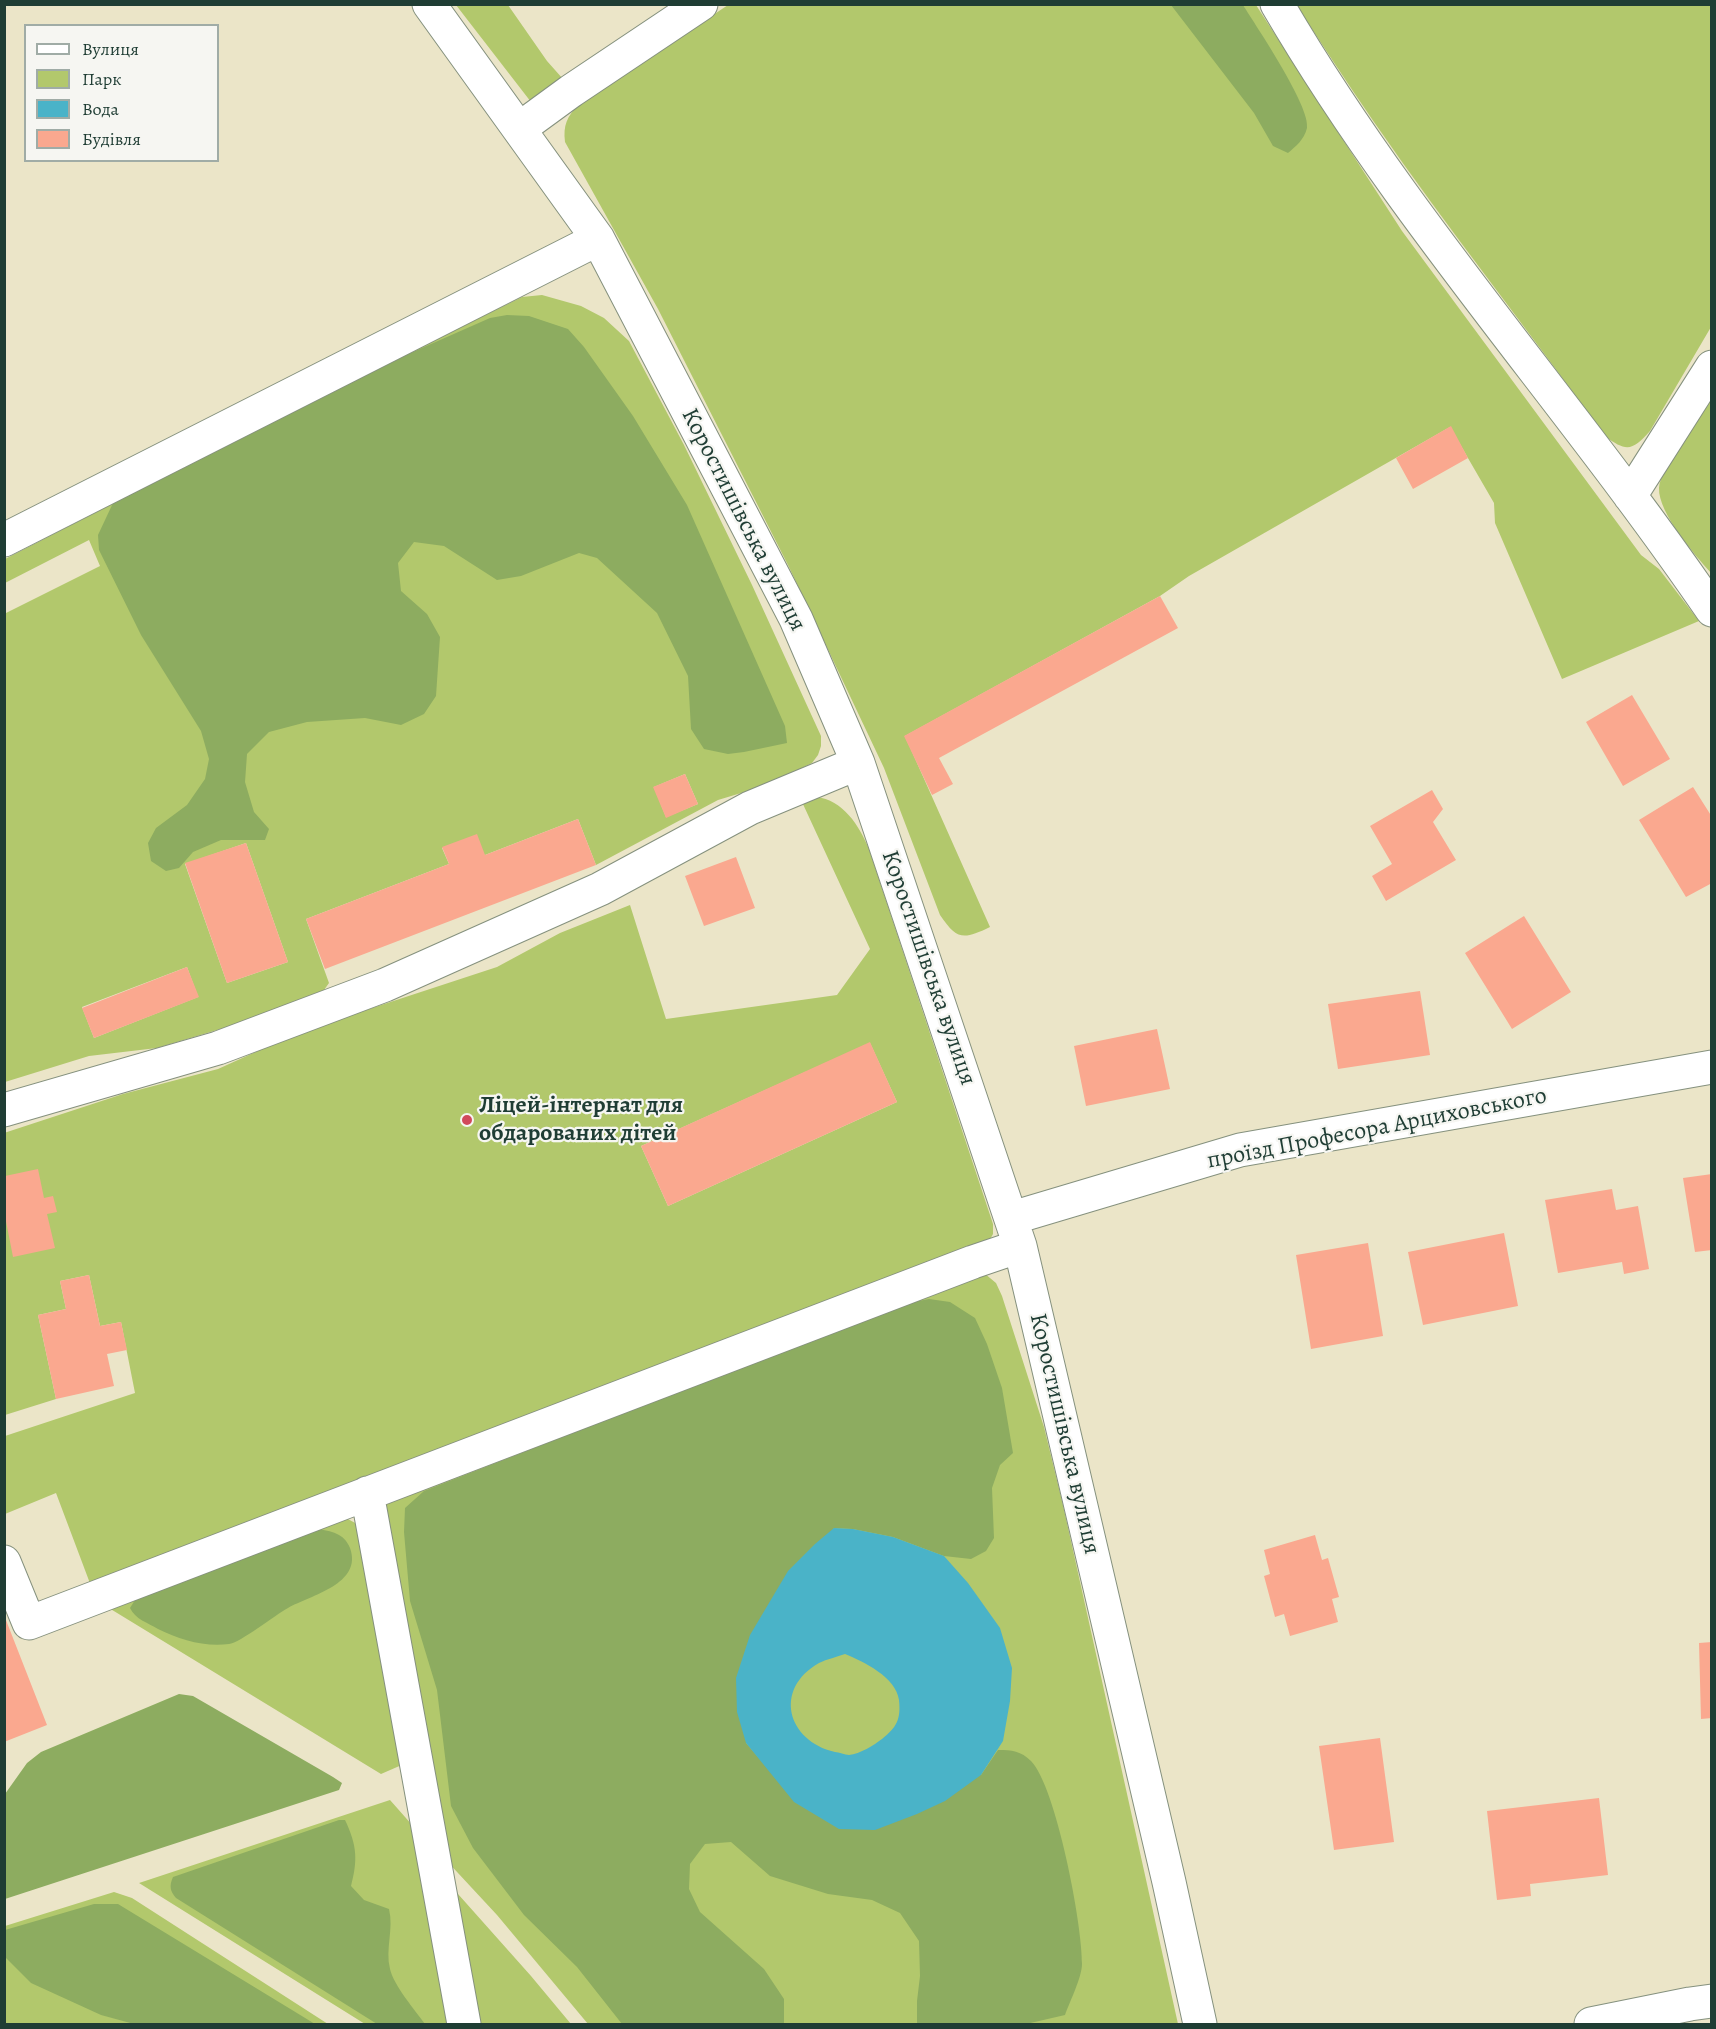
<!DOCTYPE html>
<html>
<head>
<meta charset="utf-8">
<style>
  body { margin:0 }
  #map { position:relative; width:1716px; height:2029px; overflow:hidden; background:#ebe5c8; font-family:Alegreya,serif }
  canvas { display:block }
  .frame { position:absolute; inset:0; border:6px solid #1f3d34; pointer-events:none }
  .legend { position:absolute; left:24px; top:24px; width:195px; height:138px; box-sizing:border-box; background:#f6f6f2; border:2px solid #a0aca6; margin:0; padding:8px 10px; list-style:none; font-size:18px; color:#1f3d34 }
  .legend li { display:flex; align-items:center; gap:12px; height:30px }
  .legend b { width:30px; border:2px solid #a0aca6 }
</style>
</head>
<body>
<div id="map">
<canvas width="1716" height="2029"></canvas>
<div class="frame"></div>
<ul class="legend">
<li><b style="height:8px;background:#fff"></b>Вулиця</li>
<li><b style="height:16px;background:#b2c86c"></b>Парк</li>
<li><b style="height:16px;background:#4ab3c8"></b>Вода</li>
<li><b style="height:16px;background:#faa88f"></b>Будівля</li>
</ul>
</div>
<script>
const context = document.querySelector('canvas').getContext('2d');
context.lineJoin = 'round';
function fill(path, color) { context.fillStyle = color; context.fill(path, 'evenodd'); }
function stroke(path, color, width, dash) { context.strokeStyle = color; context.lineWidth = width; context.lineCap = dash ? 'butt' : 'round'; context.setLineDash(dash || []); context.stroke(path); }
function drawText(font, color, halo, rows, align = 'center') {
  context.font = font + ' Alegreya,serif'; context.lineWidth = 4.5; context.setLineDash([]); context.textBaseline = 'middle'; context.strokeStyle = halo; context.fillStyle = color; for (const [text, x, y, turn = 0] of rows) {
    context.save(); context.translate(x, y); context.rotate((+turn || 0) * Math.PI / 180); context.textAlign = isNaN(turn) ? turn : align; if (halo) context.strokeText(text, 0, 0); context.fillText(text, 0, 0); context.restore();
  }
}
fill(new Path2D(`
  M 456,5 L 508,5 L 547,61 L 563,79 L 531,102 Z
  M 728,5 L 1256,5 L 1402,231 L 1641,555 L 1659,569 L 1699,621 L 1562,679 L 1495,523 L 1494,503 L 1450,427 L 1189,576 L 1160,596 L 905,736 L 990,927 C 963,940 957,940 940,915 L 884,768 L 788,565 L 658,309 L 565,142 C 563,125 567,117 578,105 Z
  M 1296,5 L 1711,5 L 1711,327 L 1650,431 C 1633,450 1627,453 1605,436 C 1529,331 1448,229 1374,122 C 1347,83 1322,44 1296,5 Z
  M 542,295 L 581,306 L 604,318 L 629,341 L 684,445 L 752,585 L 821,736 L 821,746 L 818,755 L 812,763 L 802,768 L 761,787 L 718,800 L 596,865 L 578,819 L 485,855 L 442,848 L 449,864 L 306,919 L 329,983 L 324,990 L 237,1024 L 157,1048 L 89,1056 L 5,1082 L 4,614 L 100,566 L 89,540 L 5,583 L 5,559 L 281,417 L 477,319 L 522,297 ZM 685,774 L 698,804 L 666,817 L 654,787 ZM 246,843 L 288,962 L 227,983 L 185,864 ZM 187,967 L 198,997 L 94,1038 L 82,1007 Z
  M 1711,397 L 1711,573 C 1695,555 1658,513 1659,488 C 1660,468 1699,417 1711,397 Z
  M 816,797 C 843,800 859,825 869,849 L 993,1224 L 993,1234 L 988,1243 L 91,1586 L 56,1493 L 5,1514 L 5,1436 L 135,1393 L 121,1322 L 100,1326 L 89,1275 L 60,1281 L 66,1309 L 38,1315 L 56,1399 L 5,1415 L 4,1133 L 123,1094 L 218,1069 L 302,1031 L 497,967 L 560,933 L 630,905 L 666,1019 L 837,995 L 870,949 L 802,802 ZM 870,1043 L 897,1102 L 668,1206 L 641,1146 Z
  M 984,1273 L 996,1283 L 1002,1296 L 1044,1427 L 1063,1505 L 1178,2024 L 588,2024 L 497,1915 L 445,1859 L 383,1503 Z
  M 346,1518 L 357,1524 L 404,1764 L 381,1774 L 104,1605 Z
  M 390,1800 L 413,1826 L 452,2024 L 365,2024 L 139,1883 Z
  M 114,1892 L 132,1898 L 328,2024 L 5,2024 L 5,1926 Z
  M 458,1894 L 531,1976 L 571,2024 L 474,2024 L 454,1895 Z`), '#b2c86c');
fill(new Path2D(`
  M 1171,5 L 1243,5 C 1256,26 1311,107 1307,128 C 1304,140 1296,146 1288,153 L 1273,146 L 1254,113 Z
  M 507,315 L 529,316 L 568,329 L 584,347 L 633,416 L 687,505 L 785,726 L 787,743 L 744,752 L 728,754 L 704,749 L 691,729 L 688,676 L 657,613 L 597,558 L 579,553 L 521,576 L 497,580 L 444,546 L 414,542 L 398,563 L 401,591 L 427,614 L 440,637 L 436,696 L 424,714 L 401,725 L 365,718 L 307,722 L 269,732 L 247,754 L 245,782 L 254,812 L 269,829 L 265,840 L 221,840 L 193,852 L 179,868 L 166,871 L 151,861 L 148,843 L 156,828 L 187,805 L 205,779 L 209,759 L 201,731 L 141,635 L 99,550 L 98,535 L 113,503 L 397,359 L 490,318 Z
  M 929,1299 L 950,1302 L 975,1318 L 987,1344 L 1002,1388 L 1013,1453 L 1000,1465 L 992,1488 L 994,1538 L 986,1551 L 971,1559 L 944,1556 L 893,1537 L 853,1529 L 834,1528 L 746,1743 L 764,1764 L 981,1775 L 998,1750 C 1012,1750 1021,1751 1031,1761 C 1056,1786 1083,1927 1082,1964 C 1082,1977 1070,2001 1065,2015 L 1026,2024 L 917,2024 L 917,2001 L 920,1976 L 919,1941 L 900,1913 L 872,1900 L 828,1894 L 770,1876 L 731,1842 L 705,1844 L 690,1864 L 689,1889 L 700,1912 L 764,1969 L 784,1999 L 784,2024 L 622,2024 L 577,1967 L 524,1915 L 473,1848 L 451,1806 L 437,1690 L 410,1601 L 404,1532 L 405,1508 L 424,1491 L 903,1304 Z
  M 317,1529 C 331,1531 344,1533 350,1548 C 363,1584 311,1595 288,1608 C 275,1615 240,1643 229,1644 C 204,1647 180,1640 158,1629 C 148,1623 135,1619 130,1608 L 135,1600 Z
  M 179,1694 L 193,1696 L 333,1777 L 342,1783 L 339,1790 L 5,1899 L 5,1794 L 27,1763 L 41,1752 Z
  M 339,1820 L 345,1820 C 357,1845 358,1860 351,1886 L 364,1900 L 389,1909 C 394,1929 385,1949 390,1969 C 394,1986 415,2010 425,2024 L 377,2024 L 176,1898 C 170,1891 169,1886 173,1877 Z
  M 94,1904 L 118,1904 L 315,2024 L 134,2024 L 101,2015 L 31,1983 L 5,1957 L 5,1930 Z`), '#8dac60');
fill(new Path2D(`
  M 834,1528 L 853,1529 L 893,1537 L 944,1556 L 968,1583 L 1000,1628 L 1012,1668 L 1010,1701 L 1003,1741 L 981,1775 L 945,1801 L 917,1814 L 875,1830 L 839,1829 L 794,1802 L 746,1743 L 737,1712 L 736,1678 L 750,1635 L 788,1571 L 815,1544 ZM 845,1654 C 864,1662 896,1677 899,1700 C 901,1719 897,1727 882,1739 C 874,1745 860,1754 849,1755 C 845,1755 839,1752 835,1752 C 787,1741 773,1689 819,1663 C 827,1659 837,1657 845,1654 Z`), '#4ab3c8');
fill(new Path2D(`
  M 1451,426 L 1468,458 L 1413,489 L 1396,458 Z
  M 1160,596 L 1178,628 L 939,758 L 953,784 L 932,795 L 904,736 Z
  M 1632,695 L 1670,759 L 1623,786 L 1586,722 Z
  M 685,774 L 698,804 L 666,818 L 653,787 Z
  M 1693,787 L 1712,817 L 1712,883 L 1686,897 L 1639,820 Z
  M 1432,790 L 1443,809 L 1433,822 L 1456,860 L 1386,901 L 1372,876 L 1392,864 L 1370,826 Z
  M 578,819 L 596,865 L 325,969 L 306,919 L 449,864 L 442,847 L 477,834 L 485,855 Z
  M 246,843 L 288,962 L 227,983 L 185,863 Z
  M 736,857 L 755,908 L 704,926 L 685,876 Z
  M 1524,916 L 1571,992 L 1512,1029 L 1465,953 Z
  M 187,967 L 199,997 L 94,1038 L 82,1008 Z
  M 1420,991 L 1430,1055 L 1338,1069 L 1328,1004 Z
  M 1157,1029 L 1170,1089 L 1086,1106 L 1074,1046 Z
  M 870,1042 L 897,1102 L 668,1206 L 641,1146 Z
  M 38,1169 L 44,1198 L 53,1196 L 57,1212 L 47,1214 L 55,1248 L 13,1257 L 5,1216 L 5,1176 Z
  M 1712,1174 L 1712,1250 L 1695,1252 L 1683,1178 Z
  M 1612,1189 L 1616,1210 L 1638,1206 L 1649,1269 L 1624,1274 L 1622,1262 L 1558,1273 L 1545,1200 Z
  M 1504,1233 L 1518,1306 L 1423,1325 L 1408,1252 Z
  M 1368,1243 L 1383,1336 L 1311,1349 L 1296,1255 Z
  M 89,1275 L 100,1326 L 121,1322 L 127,1350 L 107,1354 L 114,1386 L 56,1399 L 38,1315 L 66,1309 L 60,1281 Z
  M 1315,1535 L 1322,1560 L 1328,1558 L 1339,1597 L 1332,1599 L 1338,1622 L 1290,1636 L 1284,1614 L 1275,1617 L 1264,1576 L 1270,1574 L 1264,1550 Z
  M 4,1615 L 47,1725 L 4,1742 Z
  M 1712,1642 L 1712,1718 L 1701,1719 L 1699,1643 Z
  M 1380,1738 L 1394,1842 L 1334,1850 L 1319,1746 Z
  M 1599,1798 L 1608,1875 L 1530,1884 L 1531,1896 L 1497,1900 L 1487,1811 Z`), '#faa88f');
const minor = new Path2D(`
  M 429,4 L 598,239 L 796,619 L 858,763 L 1020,1246 L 1169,1882 L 1200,2024
  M 1277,4 C 1403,220 1572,405 1712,610
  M 519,129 L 571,91 L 701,4
  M 1630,496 L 1712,367
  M 4,540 L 598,239
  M 4,1110 L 218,1048 L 385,985 L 600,889 L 750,808 L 858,763
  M 1012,1218 L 1240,1150 L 1712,1067
  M 367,1493 L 464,2024
  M 4,1562 L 29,1623 L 973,1262 L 1020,1246
  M 1591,2024 L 1690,2004 L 1712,2001`);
stroke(minor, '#85917e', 35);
stroke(minor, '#fff', 33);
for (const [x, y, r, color] of [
  [467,1120,6,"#d1495b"]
]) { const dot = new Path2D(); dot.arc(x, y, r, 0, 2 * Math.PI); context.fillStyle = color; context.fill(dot); stroke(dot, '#f6f6f2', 2); }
drawText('24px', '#1f3d34', '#f6f6f2', [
  ["Коростишівська вулиця",743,520,63],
  ["Коростишівська вулиця",928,968,71],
  ["проїзд Професора Арциховського",1377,1129,-11],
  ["Коростишівська вулиця",1064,1434,77]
]);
drawText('bold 24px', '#1f3d34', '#f6f6f2', [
  ["Ліцей-інтернат для",479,1106],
  ["обдарованих дітей",479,1134]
], 'left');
</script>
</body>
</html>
